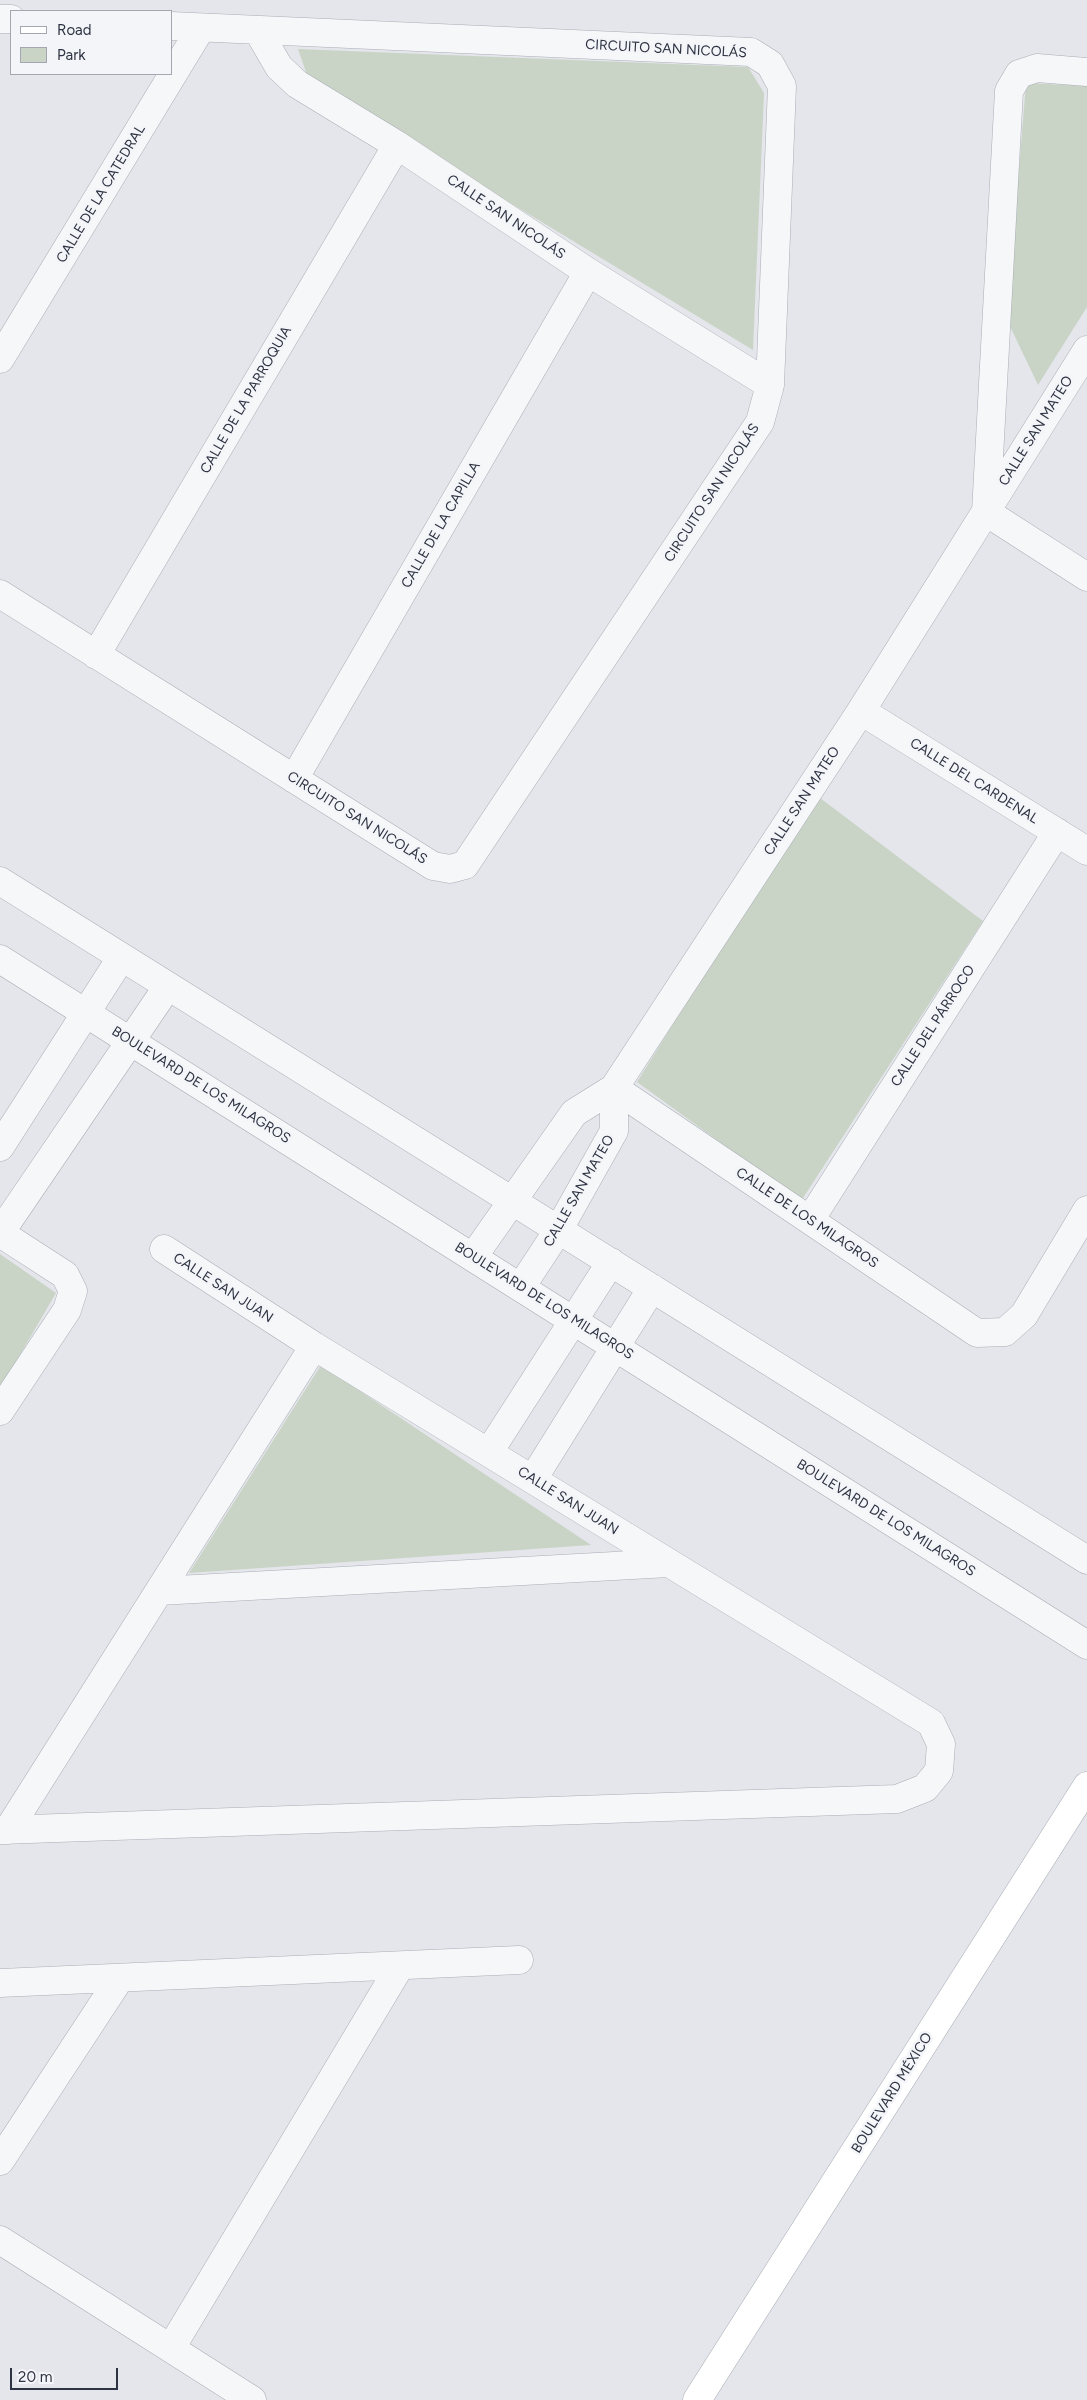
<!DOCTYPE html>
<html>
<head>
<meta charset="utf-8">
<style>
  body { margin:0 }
  #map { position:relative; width:1087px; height:2400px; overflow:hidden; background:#e4e6eb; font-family:Figtree,sans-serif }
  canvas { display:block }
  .legend { position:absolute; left:10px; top:10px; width:162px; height:65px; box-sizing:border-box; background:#f4f5f8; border:1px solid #a4a7af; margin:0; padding:6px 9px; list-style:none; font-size:15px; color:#2d3342 }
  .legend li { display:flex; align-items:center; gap:10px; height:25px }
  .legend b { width:25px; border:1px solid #a4a7af }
  .scale { position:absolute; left:10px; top:2368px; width:108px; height:22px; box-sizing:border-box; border:2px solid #2d3342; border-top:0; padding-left:6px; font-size:15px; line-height:18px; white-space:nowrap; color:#2d3342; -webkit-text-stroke:4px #f4f5f8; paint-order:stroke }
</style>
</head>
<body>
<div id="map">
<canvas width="1087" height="2400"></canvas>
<ul class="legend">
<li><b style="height:6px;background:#fff"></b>Road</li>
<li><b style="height:14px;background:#c9d4c6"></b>Park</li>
</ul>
<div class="scale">20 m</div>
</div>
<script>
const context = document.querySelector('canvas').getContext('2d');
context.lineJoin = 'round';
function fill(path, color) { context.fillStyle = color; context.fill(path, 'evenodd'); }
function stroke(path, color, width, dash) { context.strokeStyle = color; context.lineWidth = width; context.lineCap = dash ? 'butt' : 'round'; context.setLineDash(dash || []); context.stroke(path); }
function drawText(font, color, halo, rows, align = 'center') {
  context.font = font + ' Figtree,sans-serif'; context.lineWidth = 5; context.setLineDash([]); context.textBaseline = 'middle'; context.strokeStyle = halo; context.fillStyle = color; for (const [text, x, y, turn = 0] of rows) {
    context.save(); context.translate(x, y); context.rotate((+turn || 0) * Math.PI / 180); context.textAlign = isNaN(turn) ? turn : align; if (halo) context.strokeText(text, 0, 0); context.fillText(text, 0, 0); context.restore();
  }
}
fill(new Path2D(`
  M 298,49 L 748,67 L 764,93 L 753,350 L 309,81 Z
  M 1026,83 L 1087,86 L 1087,307 L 1038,385 L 1007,320 Z
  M 816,795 L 983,921 L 801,1201 L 637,1082 Z
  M 0,1254 L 56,1293 L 0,1389 Z
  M 321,1365 L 591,1545 L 189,1573 Z`), '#c9d4c6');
const street = new Path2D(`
  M 0,19 L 11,19
  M 258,31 L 279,67 L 297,84 L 397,145 L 588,272 L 770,385
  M 1087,72 L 1037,68 L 1019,74 L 1009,91 L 986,512 L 1087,577
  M 0,359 L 201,28
  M 0,594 L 433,866 L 450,869 L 465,865 L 760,422 L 770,385 L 782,86 L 770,64 L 751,52 L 171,26
  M 96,655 L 397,145
  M 861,711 L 1087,851
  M 294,779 L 588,272
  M 0,881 L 1087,1560
  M 0,959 L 1087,1645
  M 614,1088 L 977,1333 L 1005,1332 L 1024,1315 L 1087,1210
  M 0,1147 L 121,958
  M 810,1220 L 1057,832
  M 0,1233 L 168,986
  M 0,1233 L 65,1275 L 73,1291 L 67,1310 L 0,1411
  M 473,1257 L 574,1113 L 614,1088 L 861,711 L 1087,350
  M 521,1287 L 559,1229 L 614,1131 L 614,1088
  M 489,1452 L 611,1262
  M 533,1479 L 652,1288
  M 159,1591 L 669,1563
  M 0,1830 L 897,1799 L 925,1788 L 939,1771 L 941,1744 L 931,1723 L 314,1346 L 164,1249
  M 8,1830 L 314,1346
  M 0,1983 L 519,1960
  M 0,2161 L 120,1978
  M 0,2240 L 252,2400
  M 171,2348 L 400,1966`);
const secondary = new Path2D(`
  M 697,2400 L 1087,1786`);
stroke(street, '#a9adb5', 29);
stroke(secondary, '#a9adb5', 29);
stroke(street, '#f6f7f9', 28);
stroke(secondary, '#fff', 28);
drawText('14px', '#2d3342', '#f4f5f8', [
  ["CIRCUITO SAN NICOLÁS",666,49,3],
  ["CALLE DE LA CATEDRAL",101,194,-59],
  ["CALLE SAN NICOLÁS",506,217,34],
  ["CALLE DE LA PARROQUIA",246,400,-60],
  ["CALLE SAN MATEO",1036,431,-58],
  ["CIRCUITO SAN NICOLÁS",712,493,-57],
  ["CALLE DE LA CAPILLA",441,525,-60],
  ["CALLE DEL CARDENAL",974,781,32],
  ["CALLE SAN MATEO",802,801,-57],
  ["CIRCUITO SAN NICOLÁS",357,818,32],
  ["CALLE DEL PÁRROCO",933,1026,-57],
  ["BOULEVARD DE LOS MILAGROS",201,1085,32],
  ["CALLE SAN MATEO",579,1191,-60],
  ["CALLE DE LOS MILAGROS",807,1218,34],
  ["CALLE SAN JUAN",223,1288,33],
  ["BOULEVARD DE LOS MILAGROS",544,1301,32],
  ["CALLE SAN JUAN",568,1501,32],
  ["BOULEVARD DE LOS MILAGROS",886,1518,32],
  ["BOULEVARD MÉXICO",892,2093,-58]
]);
</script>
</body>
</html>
